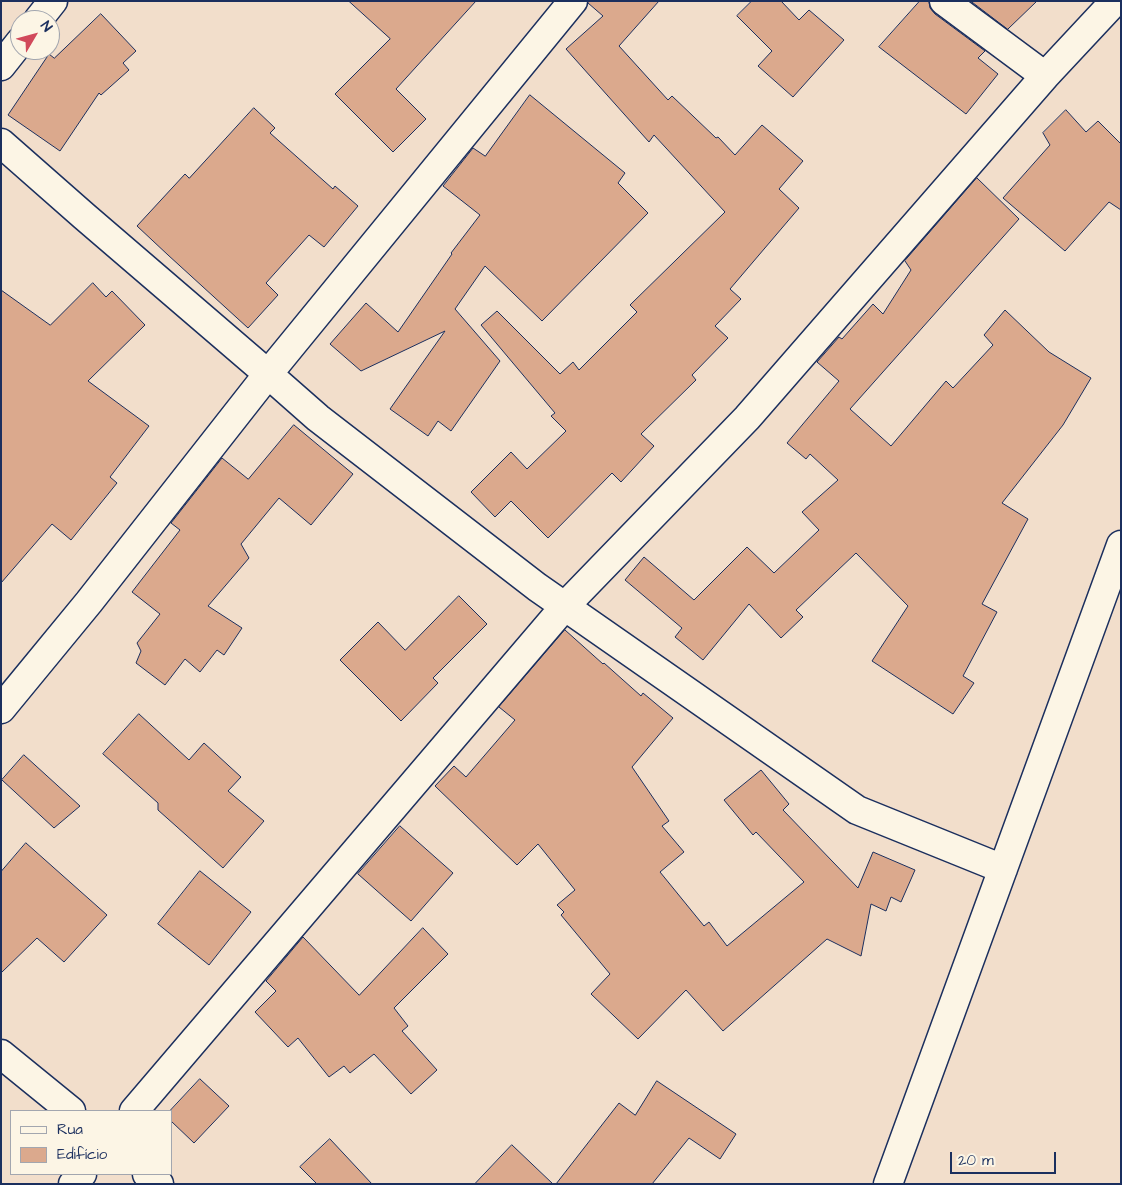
<!DOCTYPE html>
<html>
<head>
<meta charset="utf-8">
<style>
  body { margin:0 }
  #map { position:relative; width:1122px; height:1185px; overflow:hidden; background:#f2decb; font-family:"Architects Daughter",sans-serif }
  canvas { display:block }
  .frame { position:absolute; inset:0; border:2px solid #1b2f5e; pointer-events:none }
  .legend { position:absolute; left:10px; top:1110px; width:162px; height:65px; box-sizing:border-box; background:#fcf5e5; border:1px solid #a2a6af; margin:0; padding:6px 9px; list-style:none; font-size:15px; color:#1b2f5e }
  .legend li { display:flex; align-items:center; gap:10px; height:25px }
  .legend b { width:25px; border:1px solid #a2a6af }
  .north { position:absolute; left:10px; top:10px; width:50px; height:50px; box-sizing:border-box; background:#fcf5e5; border:1px solid #a2a6af; border-radius:50%; rotate:53deg; font-size:14px; font-weight:700; line-height:20px; text-align:center; color:#1b2f5e }
  .north::after { content:''; display:block; margin:auto; width:18px; height:22px; background:#d1495b; clip-path:polygon(50% 0,100% 100%,50% 72%,0 100%) }
  .scale { position:absolute; left:950px; top:1152px; width:106px; height:22px; box-sizing:border-box; border:2px solid #1b2f5e; border-top:0; padding-left:6px; font-size:15px; line-height:18px; white-space:nowrap; color:#1b2f5e; -webkit-text-stroke:4px #fcf5e5; paint-order:stroke }
</style>
</head>
<body>
<div id="map">
<canvas width="1122" height="1185"></canvas>
<div class="frame"></div>
<ul class="legend">
<li><b style="height:6px;background:#fcf5e5"></b>Rua</li>
<li><b style="height:14px;background:#dba98d"></b>Edifício</li>
</ul>
<div class="north">N</div>
<div class="scale">20 m</div>
</div>
<script>
const context = document.querySelector('canvas').getContext('2d');
context.lineJoin = 'round';
function fill(path, color) { context.fillStyle = color; context.fill(path, 'evenodd'); }
function stroke(path, color, width, dash) { context.strokeStyle = color; context.lineWidth = width; context.lineCap = dash ? 'butt' : 'round'; context.setLineDash(dash || []); context.stroke(path); }
const building = new Path2D(`
  M 349,1 L 476,1 L 396,89 L 426,119 L 393,152 L 335,94 L 390,39 Z
  M 588,1 L 659,1 L 619,46 L 668,100 L 672,96 L 716,138 L 718,137 L 735,155 L 762,125 L 803,161 L 779,189 L 799,208 L 730,289 L 741,299 L 715,326 L 728,338 L 692,375 L 696,380 L 641,434 L 654,446 L 621,482 L 612,473 L 548,538 L 511,501 L 495,517 L 471,492 L 511,452 L 527,469 L 566,431 L 551,416 L 555,413 L 481,325 L 497,311 L 560,374 L 573,362 L 579,370 L 637,312 L 630,305 L 725,212 L 654,135 L 649,142 L 566,49 L 603,16 L 588,3 Z
  M 752,1 L 781,1 L 799,20 L 809,10 L 844,40 L 793,97 L 758,66 L 772,51 L 737,16 Z
  M 920,1 L 929,1 L 930,8 L 935,14 L 985,51 L 978,58 L 998,74 L 966,114 L 879,47 Z
  M 971,1 L 1037,1 L 1008,29 Z
  M 101,14 L 136,51 L 123,63 L 129,70 L 101,95 L 99,93 L 60,151 L 8,115 L 49,54 L 54,58 Z
  M 530,95 L 625,173 L 618,183 L 648,213 L 542,321 L 485,266 L 455,309 L 500,361 L 451,431 L 438,421 L 428,436 L 390,409 L 445,331 L 361,371 L 330,344 L 366,303 L 398,332 L 452,254 L 451,253 L 480,215 L 443,186 L 473,148 L 485,156 Z
  M 254,108 L 275,128 L 270,133 L 333,189 L 335,186 L 358,206 L 324,247 L 309,235 L 266,283 L 278,295 L 248,328 L 168,255 L 137,226 L 185,174 L 189,178 Z
  M 1066,110 L 1086,132 L 1098,121 L 1121,144 L 1121,210 L 1109,202 L 1065,251 L 1003,198 L 1050,145 L 1043,133 Z
  M 977,178 L 1019,219 L 850,409 L 891,446 L 946,381 L 953,388 L 993,345 L 984,335 L 1005,310 L 1049,352 L 1091,378 L 1063,425 L 1002,503 L 1028,519 L 982,604 L 997,612 L 963,676 L 974,683 L 953,714 L 872,661 L 908,606 L 856,553 L 796,610 L 803,617 L 781,638 L 749,604 L 703,660 L 675,637 L 682,628 L 625,580 L 644,557 L 694,600 L 747,547 L 774,573 L 819,530 L 802,512 L 838,480 L 810,454 L 806,459 L 787,443 L 839,381 L 817,362 L 839,337 L 842,339 L 873,304 L 883,314 L 911,270 L 905,261 Z
  M 93,283 L 106,297 L 112,291 L 145,325 L 88,381 L 149,426 L 110,477 L 117,483 L 71,540 L 52,524 L 1,583 L 1,290 L 50,325 Z
  M 294,425 L 353,474 L 311,525 L 279,498 L 241,544 L 249,558 L 208,606 L 242,628 L 224,655 L 217,650 L 200,672 L 185,659 L 165,685 L 136,663 L 141,651 L 137,643 L 160,614 L 132,592 L 180,530 L 171,523 L 222,458 L 248,479 Z
  M 459,596 L 487,624 L 433,678 L 438,683 L 401,721 L 340,660 L 378,622 L 405,650 Z
  M 565,630 L 603,664 L 604,663 L 641,696 L 643,693 L 673,718 L 632,767 L 669,821 L 662,826 L 684,852 L 660,872 L 704,926 L 709,922 L 727,946 L 804,882 L 756,832 L 753,835 L 724,800 L 761,770 L 789,804 L 783,810 L 858,888 L 873,852 L 915,870 L 901,902 L 891,897 L 886,911 L 871,904 L 861,956 L 827,939 L 723,1031 L 686,990 L 638,1039 L 591,994 L 610,974 L 561,915 L 564,912 L 557,905 L 575,890 L 538,844 L 517,865 L 435,786 L 454,766 L 466,777 L 515,720 L 499,707 Z
  M 139,714 L 189,760 L 204,743 L 241,777 L 228,791 L 264,821 L 223,868 L 158,810 L 158,803 L 103,754 Z
  M 24,755 L 80,806 L 54,828 L 2,780 Z
  M 400,826 L 453,873 L 411,921 L 358,874 Z
  M 26,843 L 107,915 L 64,962 L 37,938 L 1,973 L 1,872 Z
  M 200,871 L 251,912 L 209,965 L 158,924 Z
  M 423,928 L 448,954 L 394,1008 L 408,1026 L 402,1031 L 437,1070 L 411,1094 L 374,1054 L 350,1073 L 344,1066 L 329,1077 L 298,1038 L 288,1047 L 255,1012 L 276,991 L 266,981 L 303,937 L 359,995 Z
  M 200,1079 L 229,1106 L 194,1143 L 171,1121 L 171,1111 L 170,1111 Z
  M 657,1081 L 736,1134 L 720,1159 L 689,1138 L 652,1184 L 556,1184 L 619,1103 L 635,1115 Z
  M 330,1139 L 372,1184 L 317,1184 L 300,1167 Z
  M 512,1145 L 553,1184 L 475,1184 Z`);
fill(building, '#dba98d');
stroke(building, '#1b2f5e', 1);
const street = new Path2D(`
  M 944,1 L 1045,76
  M 38,20 L 53,1
  M 1,66 L 20,42
  M 1,143 L 84,216 L 268,374 L 318,418 L 537,587 L 857,810 L 1003,869
  M 1,709 L 89,602 L 268,374 L 573,1
  M 1,1054 L 71,1111
  M 134,1111 L 565,606 L 747,418 L 1045,76 L 1115,1
  M 147,1174 L 159,1184
  M 73,1184 L 82,1174
  M 888,1184 L 1121,545`);
stroke(street, '#1b2f5e', 31);
stroke(street, '#fcf5e5', 28);
</script>
</body>
</html>
